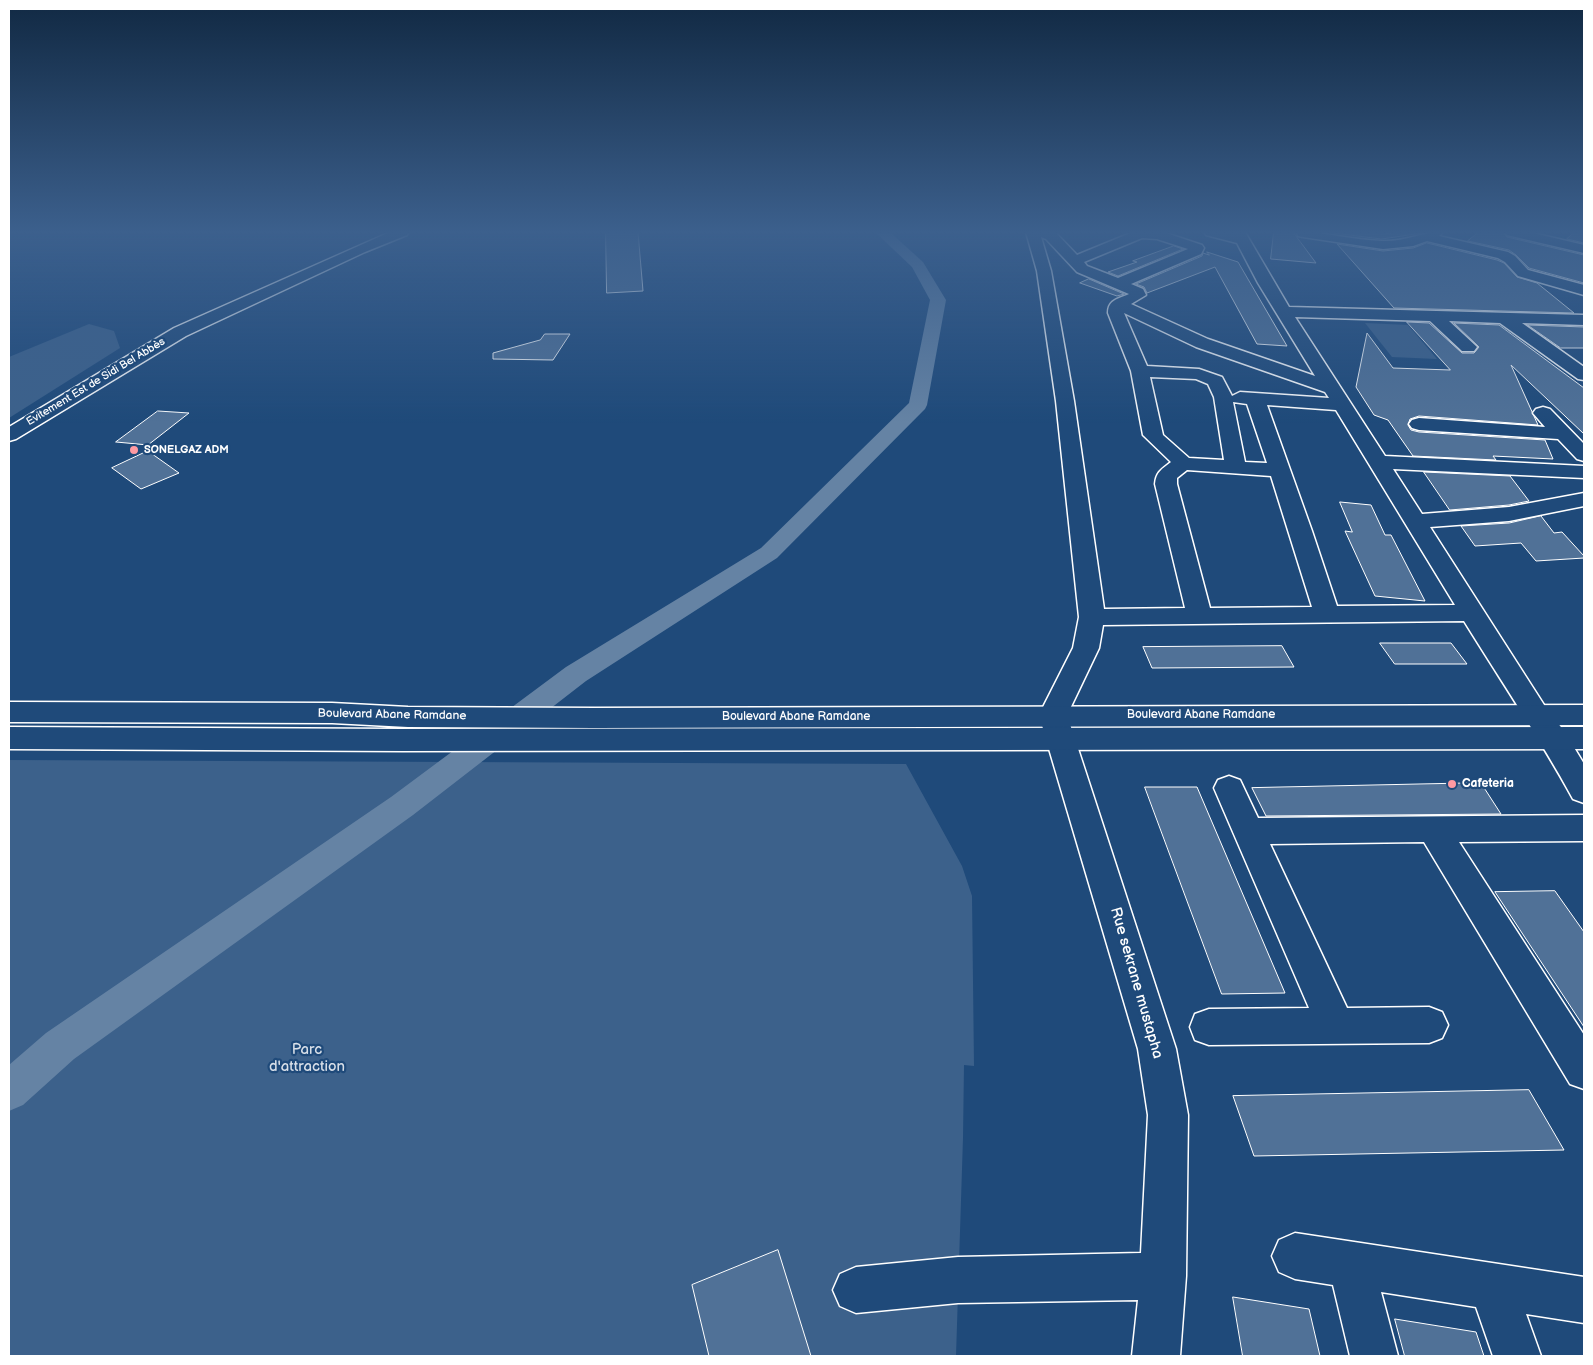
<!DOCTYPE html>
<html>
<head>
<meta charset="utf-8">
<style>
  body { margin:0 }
  #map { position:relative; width:1593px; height:1365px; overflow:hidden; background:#1f4a7a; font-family:"Balsamiq Sans",sans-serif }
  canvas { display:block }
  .frame { position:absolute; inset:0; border:10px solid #fff; pointer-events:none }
</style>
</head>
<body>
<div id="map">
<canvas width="1593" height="1365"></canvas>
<div class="frame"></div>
</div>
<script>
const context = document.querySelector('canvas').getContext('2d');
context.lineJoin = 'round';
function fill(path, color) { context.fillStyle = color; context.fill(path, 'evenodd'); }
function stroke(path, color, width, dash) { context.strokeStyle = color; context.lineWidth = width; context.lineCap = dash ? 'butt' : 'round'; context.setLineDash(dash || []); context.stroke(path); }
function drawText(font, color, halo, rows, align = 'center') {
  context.font = font + ' "Balsamiq Sans",sans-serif'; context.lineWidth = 4.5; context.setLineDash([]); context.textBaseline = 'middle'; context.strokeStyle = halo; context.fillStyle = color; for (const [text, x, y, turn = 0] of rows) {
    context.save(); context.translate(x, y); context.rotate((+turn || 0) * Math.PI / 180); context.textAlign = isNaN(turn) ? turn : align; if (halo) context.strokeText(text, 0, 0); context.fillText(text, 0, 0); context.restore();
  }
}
fill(new Path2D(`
  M 1365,323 L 1408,325 L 1437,359 L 1392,357 Z
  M 89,324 L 114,331 L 120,348 L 9,418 L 9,357 Z
  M 9,760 L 906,764 L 962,866 L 972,896 L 974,1066 L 964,1065 L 963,1138 L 956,1356 L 9,1356 Z`), '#3c618b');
fill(new Path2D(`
  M 875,232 L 890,232 L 923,262 L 946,300 L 927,405 L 925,409 L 777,558 L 586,681 L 413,815 L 74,1059 L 23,1105 L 9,1111 L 9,1065 L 46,1033 L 391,797 L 566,667 L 761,548 L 909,403 L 930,300 L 912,267 Z`), '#6583a4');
const building = new Path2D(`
  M 606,232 L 638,232 L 643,291 L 607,293 Z
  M 1274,232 L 1293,232 L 1316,263 L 1271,259 Z
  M 1326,232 L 1381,232 L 1390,234 L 1392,232 L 1422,233 L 1382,239 Z
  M 1479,232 L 1503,232 L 1507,237 L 1584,255 L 1584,283 L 1529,268 L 1516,255 L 1509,250 L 1468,241 Z
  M 1575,232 L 1584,232 L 1584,243 L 1567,239 Z
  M 1427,243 L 1497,260 L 1504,263 L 1517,277 L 1537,283 L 1574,313 L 1394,308 L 1337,244 L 1383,251 L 1413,248 Z
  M 1174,246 L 1183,249 L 1118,276 L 1108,272 L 1137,262 L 1133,261 Z
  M 1207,252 L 1238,262 L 1287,346 L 1257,344 L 1215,267 L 1147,293 L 1144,287 L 1136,284 L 1202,256 L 1203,253 L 1209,255 Z
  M 1089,279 L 1124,294 L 1117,296 L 1080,283 Z
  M 1407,322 L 1429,323 L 1462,353 L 1474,353 L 1479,347 L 1454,323 L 1499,325 L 1584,388 L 1584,434 L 1511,365 L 1538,425 L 1419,416 L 1410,419 L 1408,425 L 1411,430 L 1419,432 L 1545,440 L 1553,459 L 1493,456 L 1496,460 L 1413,456 L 1388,420 L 1374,415 L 1356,387 L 1367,333 L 1393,368 L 1450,370 Z
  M 1528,325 L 1584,327 L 1584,348 L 1561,348 Z
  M 545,334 L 570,334 L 553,360 L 493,359 L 493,353 L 540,340 Z
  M 158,411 L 189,413 L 148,445 L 116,442 Z
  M 148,451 L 179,473 L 141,489 L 112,468 Z
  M 1424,472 L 1510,476 L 1529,501 L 1509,505 L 1450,510 Z
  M 1340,502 L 1371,505 L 1385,535 L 1391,535 L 1425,601 L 1375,596 L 1345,531 L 1352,532 Z
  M 1541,516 L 1554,533 L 1562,532 L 1584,556 L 1584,558 L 1536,561 L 1521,543 L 1475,546 L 1461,526 L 1509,523 Z
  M 1380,643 L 1451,643 L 1467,664 L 1395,664 Z
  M 1282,646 L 1294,667 L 1152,668 L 1143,647 Z
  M 1481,783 L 1501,814 L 1266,816 L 1252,788 Z
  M 1145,787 L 1197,787 L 1285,993 L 1222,994 Z
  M 1555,891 L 1584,932 L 1584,1027 L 1495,892 Z
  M 1529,1090 L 1564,1150 L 1254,1156 L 1233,1096 Z
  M 778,1250 L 811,1356 L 709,1356 L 692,1285 Z
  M 1233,1297 L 1309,1309 L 1320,1356 L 1243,1356 Z
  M 1395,1319 L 1476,1332 L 1484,1356 L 1405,1356 Z`);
fill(building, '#507197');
stroke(building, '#fff', 1);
const minor = new Path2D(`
  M 1026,232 L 1056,233 L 1077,255 L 1133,232 L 1163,232 L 1202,245 L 1204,248 L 1201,254 L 1131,284 L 1143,289 L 1146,295 L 1131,304 L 1208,339 L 1315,376 L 1258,283 L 1237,243 L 1206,235 L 1204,232 L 1245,232 L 1289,307 L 1584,315 L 1584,325 L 1522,323 L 1584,367 L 1584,380 L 1578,379 L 1500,323 L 1449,321 L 1477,347 L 1474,351 L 1462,351 L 1430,321 L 1295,317 L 1385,456 L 1584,466 L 1584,478 L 1393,469 L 1422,514 L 1509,507 L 1584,493 L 1584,506 L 1509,521 L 1430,527 L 1546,708 L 1564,731 L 1584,764 L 1584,803 L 1573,799 C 1540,738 1501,681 1464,621 L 1103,625 L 1099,648 L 1067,715 L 1176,1049 L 1188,1115 L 1186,1276 L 1180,1356 L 1132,1356 L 1138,1300 L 958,1303 L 856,1313 L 840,1306 L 833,1290 L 840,1274 L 856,1267 L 958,1257 L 1141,1253 L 1148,1115 L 1138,1049 L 1039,715 L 1073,648 L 1079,617 L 1056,401 L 1037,271 ZM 1041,237 L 1046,239 L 1077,272 L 1129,294 C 1118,299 1108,300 1108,313 L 1131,371 L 1143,435 L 1171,462 C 1162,469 1156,472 1155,484 L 1185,608 L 1104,609 L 1074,401 L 1051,271 ZM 1142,238 L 1157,239 L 1188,249 L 1118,278 L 1087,266 L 1084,262 ZM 1124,313 L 1196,347 L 1325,392 L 1329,398 L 1240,392 L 1232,396 L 1222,377 L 1199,369 L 1147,366 ZM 1150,377 L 1196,379 L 1208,384 L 1214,397 L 1224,460 L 1189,458 L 1163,435 ZM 1233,402 L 1247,404 L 1267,463 L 1245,462 ZM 1267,405 L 1336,410 L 1455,605 L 1337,606 L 1312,531 ZM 1187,470 L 1271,476 L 1312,607 L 1210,608 L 1177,484 L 1177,478 Z
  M 1297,232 C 1326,232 1353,240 1382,241 C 1404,242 1422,232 1443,232 L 1439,236 L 1508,252 L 1515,256 L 1528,270 L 1584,285 L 1584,295 L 1518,276 L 1505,262 L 1498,258 L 1427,241 L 1413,246 L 1383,249 L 1303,237 L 1298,236 Z
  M 1505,232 L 1529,232 L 1584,245 L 1584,253 L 1507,235 Z
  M 1543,407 L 1550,409 L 1584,444 L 1584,461 L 1577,459 L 1558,439 L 1419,430 L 1412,428 L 1409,424 L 1412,420 L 1419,418 L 1545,427 L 1533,413 L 1536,409 Z
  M 1229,776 L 1240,780 L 1258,818 L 1584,815 L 1584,841 L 1459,842 L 1584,1035 L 1584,1089 L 1570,1084 L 1424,842 L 1270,844 L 1347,1008 L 1429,1007 L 1442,1012 L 1448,1025 L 1442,1038 L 1429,1043 L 1209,1045 L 1195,1040 L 1190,1027 L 1195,1014 L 1209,1009 L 1309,1008 L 1214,788 L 1218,780 Z
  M 1295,1233 L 1584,1277 L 1584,1323 L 1526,1314 L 1541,1356 L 1493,1356 L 1476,1307 L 1381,1292 L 1398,1356 L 1350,1356 L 1333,1285 L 1295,1279 L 1279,1272 L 1272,1256 L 1279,1240 Z`);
const major = new Path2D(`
  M 9,702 L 332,703 L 408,707 L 595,708 L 1584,705 L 1584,725 L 595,728 L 408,727 L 332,723 L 9,722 Z
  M 9,727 L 403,729 L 1584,727 L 1584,749 L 403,751 L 9,749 Z`);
const highway = new Path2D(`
  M 390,232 L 409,232 L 407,235 L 365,252 L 186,336 L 16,439 L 9,441 L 9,427 L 174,328 Z`);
stroke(minor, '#fff', 3);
stroke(major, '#fff', 3);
stroke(highway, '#fff', 3);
fill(minor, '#1f4a7a');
fill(major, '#1f4a7a');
fill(highway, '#1f4a7a');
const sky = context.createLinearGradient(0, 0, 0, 423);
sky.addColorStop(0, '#112943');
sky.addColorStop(0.55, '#3c608d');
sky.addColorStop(1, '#3c608d00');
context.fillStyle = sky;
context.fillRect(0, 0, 1593, 423);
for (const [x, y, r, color] of [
  [134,450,5,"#ff9aa2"],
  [1452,784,5,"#ff9aa2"]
]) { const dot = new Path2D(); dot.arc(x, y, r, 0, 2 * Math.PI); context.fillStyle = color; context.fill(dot); stroke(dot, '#1f4a7a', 2); }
drawText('11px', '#fff', '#1f4a7a', [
  ["Evitement Est de Sidi Bel Abbès",96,382,-31]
]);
drawText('bold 11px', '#fff', '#1f4a7a', [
  ["SONELGAZ ADM",144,450]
], 'left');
drawText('12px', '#fff', '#1f4a7a', [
  ["Boulevard Abane Ramdane",392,715,1],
  ["Boulevard Abane Ramdane",1201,715],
  ["Boulevard Abane Ramdane",796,717]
]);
drawText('bold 12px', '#fff', '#1f4a7a', [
  ["Cafeteria",1462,784]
], 'left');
drawText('15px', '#fff', '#1f4a7a', [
  ["Rue sekrane mustapha",1136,983,74]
]);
drawText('15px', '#d8dfe8', '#1f4a7a', [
  ["Parc",307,1050],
  ["d'attraction",307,1067]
]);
</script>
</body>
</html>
